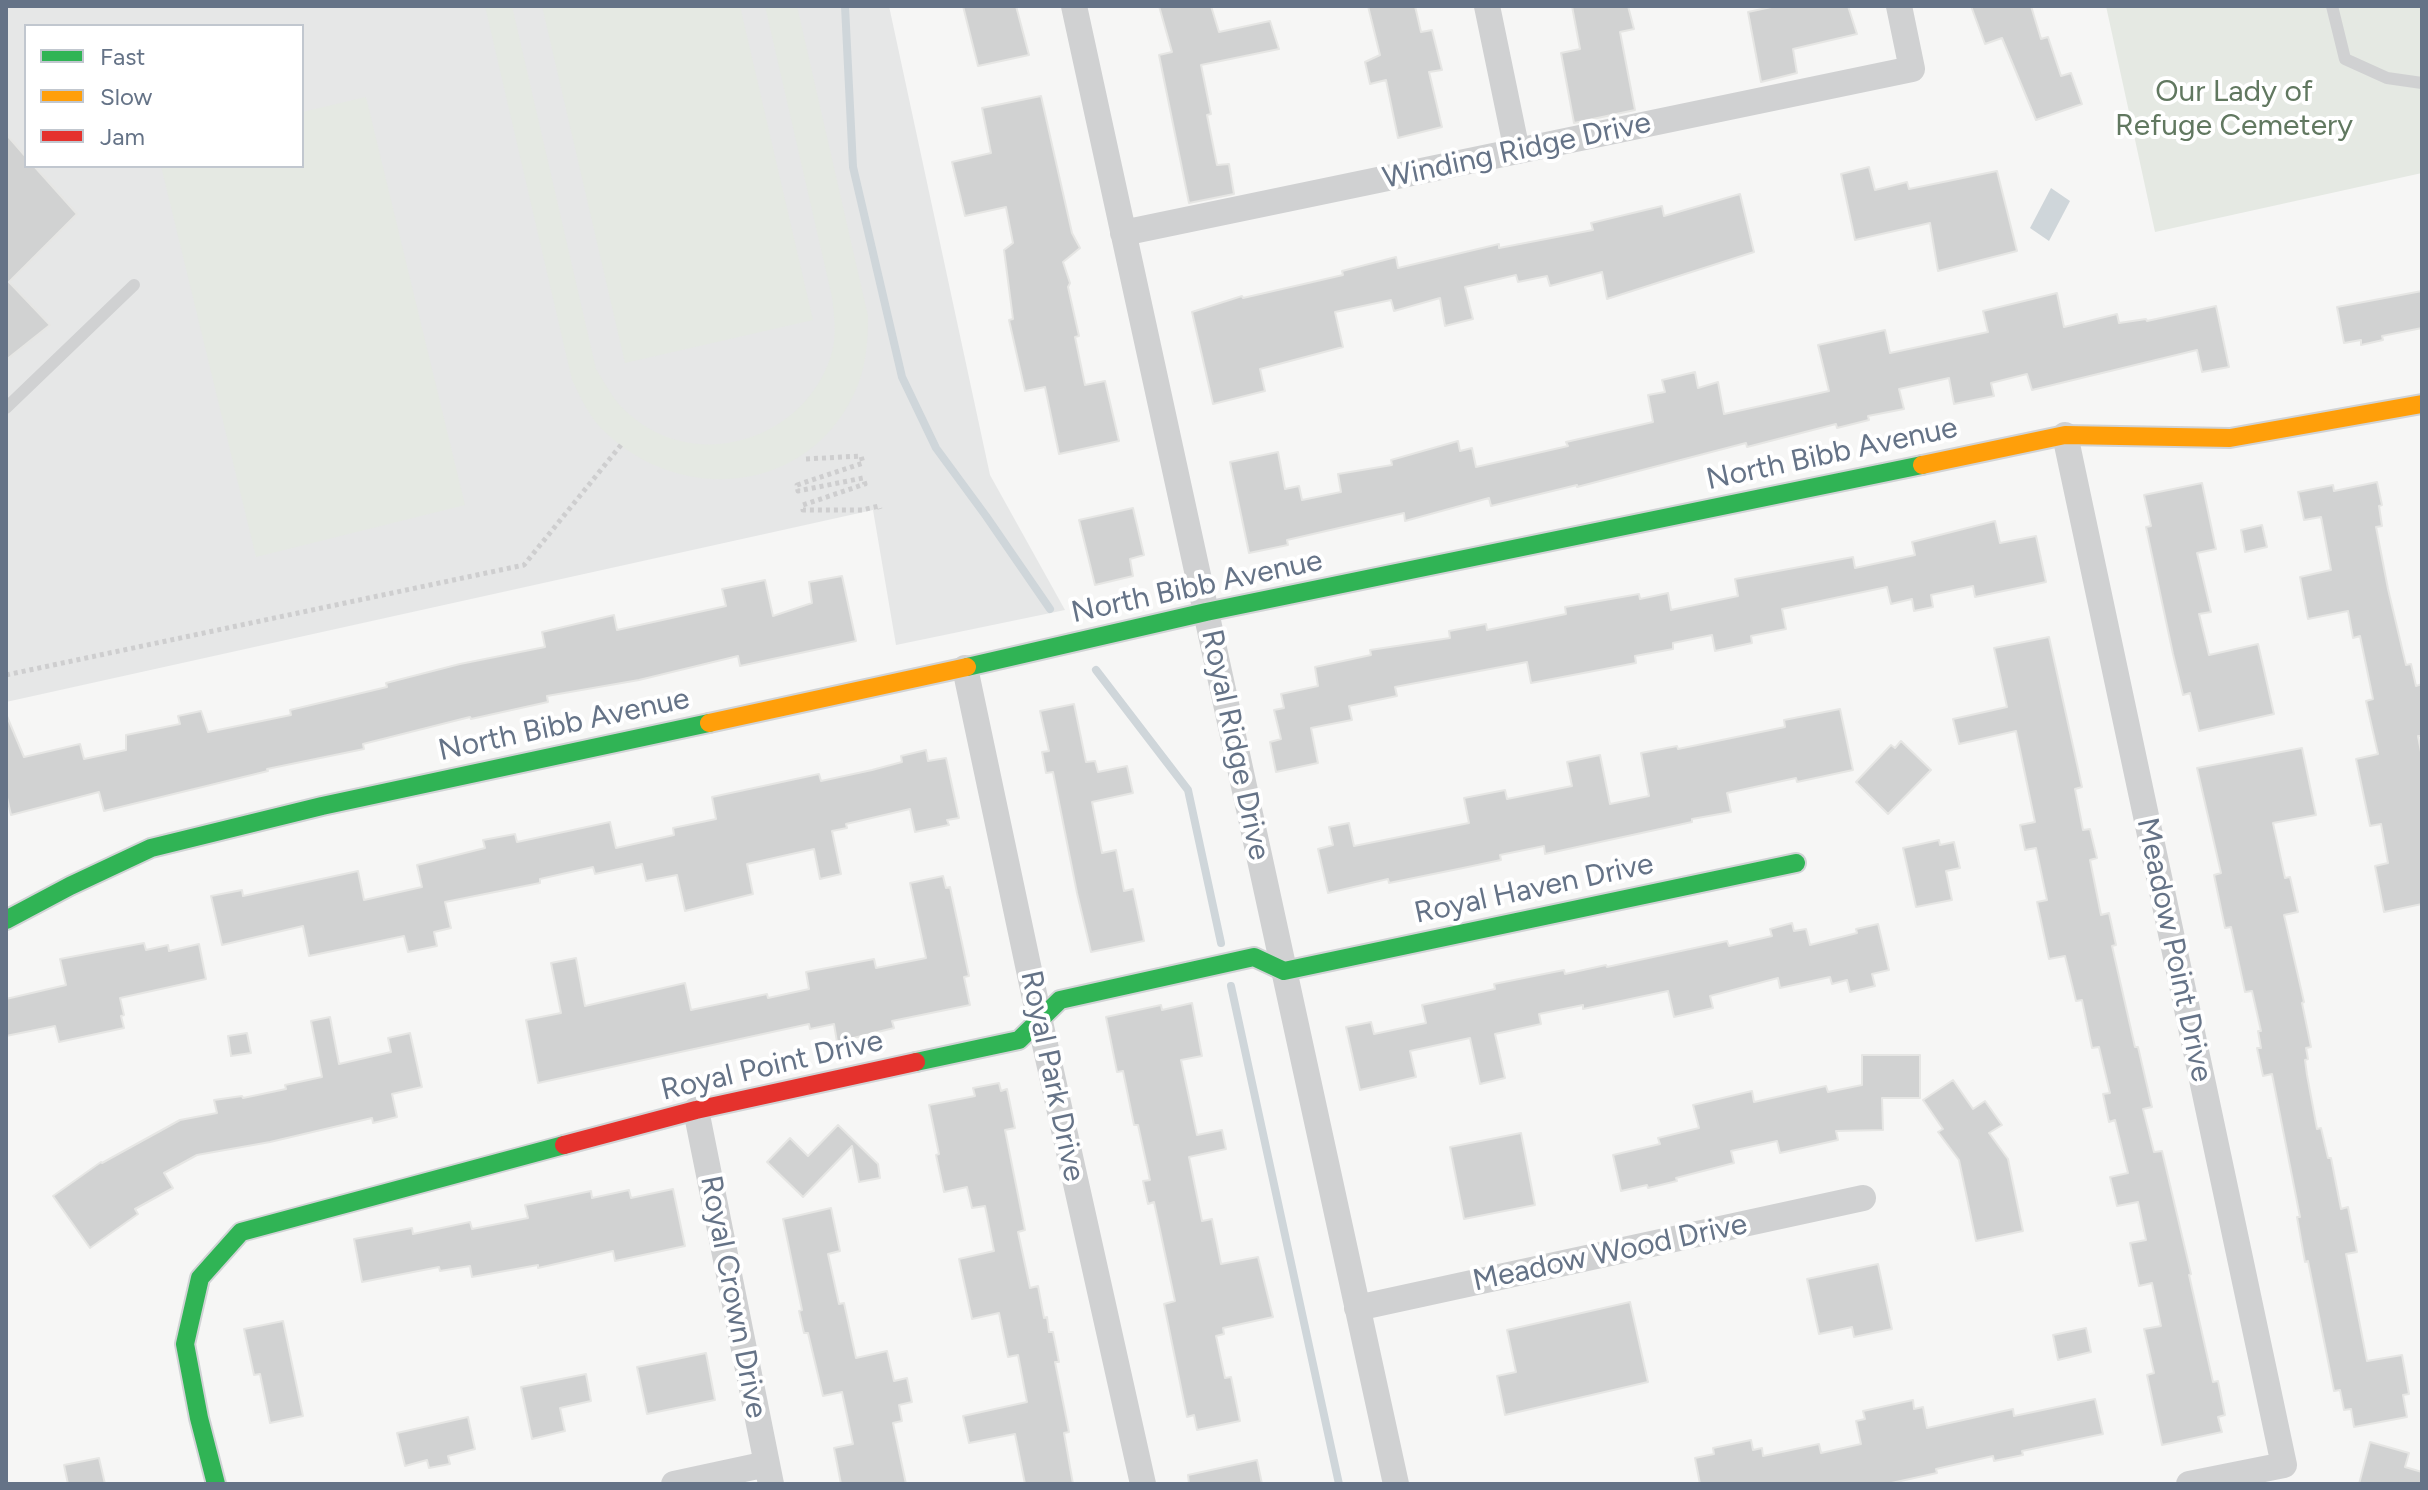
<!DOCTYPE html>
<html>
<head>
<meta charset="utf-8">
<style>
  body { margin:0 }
  #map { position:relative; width:2428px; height:1490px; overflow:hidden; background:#f6f6f5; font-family:Figtree,sans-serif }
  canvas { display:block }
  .frame { position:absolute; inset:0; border:8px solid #657387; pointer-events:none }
  .legend { position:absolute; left:24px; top:24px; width:280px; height:144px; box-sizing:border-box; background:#fff; border:2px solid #c1c7cf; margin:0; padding:10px 14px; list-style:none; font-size:24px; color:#657387 }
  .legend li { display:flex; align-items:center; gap:16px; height:40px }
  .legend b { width:40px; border:2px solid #c1c7cf }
</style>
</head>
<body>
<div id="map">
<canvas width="2428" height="1490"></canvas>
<div class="frame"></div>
<ul class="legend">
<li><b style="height:10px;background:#30b455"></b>Fast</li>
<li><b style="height:10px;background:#ff9f0a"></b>Slow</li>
<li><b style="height:10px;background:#e5322d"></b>Jam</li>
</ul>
</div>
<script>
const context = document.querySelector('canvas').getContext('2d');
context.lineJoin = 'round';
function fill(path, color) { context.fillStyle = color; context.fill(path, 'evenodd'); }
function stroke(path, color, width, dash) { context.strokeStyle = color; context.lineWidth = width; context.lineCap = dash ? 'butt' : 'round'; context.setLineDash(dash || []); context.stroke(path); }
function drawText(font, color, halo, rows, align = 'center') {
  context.font = font + ' Figtree,sans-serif'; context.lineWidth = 8; context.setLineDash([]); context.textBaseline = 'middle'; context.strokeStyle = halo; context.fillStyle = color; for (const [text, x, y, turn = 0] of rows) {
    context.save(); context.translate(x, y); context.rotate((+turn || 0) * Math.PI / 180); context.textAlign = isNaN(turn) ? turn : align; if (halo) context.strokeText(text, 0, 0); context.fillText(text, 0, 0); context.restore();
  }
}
fill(new Path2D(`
  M 6,6 L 889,6 L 990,475 L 1065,610 L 896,645 L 873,510 L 6,702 ZM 26,26 L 302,26 L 302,166 L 26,166 Z`), '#e6e7e7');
fill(new Path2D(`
  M 485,6 L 512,6 L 596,369 C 606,385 614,402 629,414 C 697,475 808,439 832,352 C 837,334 834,315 832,297 L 765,6 L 797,6 L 868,316 C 868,343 866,369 854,394 C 807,494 681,505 605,432 C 590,419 581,398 572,380 Z
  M 542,6 L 740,6 L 813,320 L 625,363 Z
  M 2106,6 L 2422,6 L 2422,173 L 2155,232 Z
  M 366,97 L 465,505 L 256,557 L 161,166 L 302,166 L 302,112 Z`), '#e5e9e3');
fill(new Path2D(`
  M 2051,188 L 2070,201 L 2049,241 L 2030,228 Z`), '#cfd6da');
stroke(new Path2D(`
  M 845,6 L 853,167 L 902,377 L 936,448 L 986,516 L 1050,609
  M 1096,670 L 1188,790 L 1221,943
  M 1231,986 L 1339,1484`), '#cfd6da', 8);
const building = new Path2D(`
  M 963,6 L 1016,6 L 1029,55 L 978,66 Z
  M 1159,6 L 1211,6 L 1219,32 L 1270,21 L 1279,49 L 1201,65 L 1211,114 L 1207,115 L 1217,165 L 1229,164 L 1234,194 L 1189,203 L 1159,55 L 1172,52 Z
  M 1368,6 L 1415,6 L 1421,32 L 1432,30 L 1442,70 L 1429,72 L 1442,127 L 1398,138 L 1386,80 L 1370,84 L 1365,62 L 1380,55 Z
  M 1572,6 L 1628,6 L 1634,29 L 1620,32 L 1635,110 L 1574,123 L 1561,53 L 1580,49 Z
  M 1776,6 L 1848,6 L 1857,34 L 1793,49 L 1797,73 L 1761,82 L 1748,12 Z
  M 1971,6 L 2031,6 L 2041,39 L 2048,37 L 2061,76 L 2071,73 L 2082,104 L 2036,120 L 2002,38 L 1985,44 Z
  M 1041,96 L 1072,233 L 1080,248 L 1063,262 L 1070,283 L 1068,287 L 1079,336 L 1075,337 L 1085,385 L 1105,381 L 1119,441 L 1059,454 L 1045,387 L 1025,391 L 1009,320 L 1013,319 L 1004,250 L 1013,243 L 1006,207 L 965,216 L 952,162 L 991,153 L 982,108 Z
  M 6,134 L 26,157 L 26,166 L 34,166 L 77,214 L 9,282 L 50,325 L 6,360 Z
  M 1869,167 L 1875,190 L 1907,182 L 1909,189 L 1997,171 L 2017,251 L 1938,271 L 1930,223 L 1855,240 L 1841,174 Z
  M 1740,194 L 1754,252 L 1607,299 L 1602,272 L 1550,286 L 1547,276 L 1518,282 L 1516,275 L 1465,287 L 1473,319 L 1445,326 L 1440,298 L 1394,311 L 1391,300 L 1335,312 L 1343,347 L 1260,369 L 1265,391 L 1213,404 L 1192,312 L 1242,296 L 1243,298 L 1343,275 L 1342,271 L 1396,257 L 1398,268 L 1499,244 L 1499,248 L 1593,230 L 1591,223 L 1662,206 L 1664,216 Z
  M 2422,291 L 2422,328 L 2382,336 L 2383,340 L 2361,345 L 2361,340 L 2344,343 L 2337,307 Z
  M 2057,293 L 2064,327 L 2117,314 L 2119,323 L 2146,319 L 2147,321 L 2216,306 L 2229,367 L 2202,372 L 2197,350 L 2032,390 L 2027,374 L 1991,383 L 1994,396 L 1954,404 L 1949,378 L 1899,389 L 1904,409 L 1868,416 L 1869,420 L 1837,428 L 1836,424 L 1747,447 L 1746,443 L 1577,487 L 1577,485 L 1491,506 L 1489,498 L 1405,521 L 1404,513 L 1287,540 L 1288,545 L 1249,553 L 1230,462 L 1278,452 L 1285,489 L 1299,486 L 1302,500 L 1341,492 L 1338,474 L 1392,465 L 1391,460 L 1458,441 L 1460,451 L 1472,448 L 1476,467 L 1568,446 L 1566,442 L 1653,422 L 1648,395 L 1665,392 L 1662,380 L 1695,372 L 1698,388 L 1718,382 L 1724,414 L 1829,391 L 1818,345 L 1885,330 L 1890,353 L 1988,332 L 1983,311 Z
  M 2377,482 L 2382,505 L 2379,506 L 2382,526 L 2376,527 L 2388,589 L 2406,665 L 2411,664 L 2416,686 L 2422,684 L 2422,736 L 2418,736 L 2422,757 L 2422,904 L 2384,912 L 2375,866 L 2388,863 L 2381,824 L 2370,826 L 2356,759 L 2378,754 L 2366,701 L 2373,699 L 2360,636 L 2353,638 L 2348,611 L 2308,619 L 2300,577 L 2331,570 L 2321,517 L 2304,520 L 2298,492 L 2333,485 L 2334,491 Z
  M 2202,483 L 2216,549 L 2197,553 L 2211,612 L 2199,614 L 2209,655 L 2258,644 L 2274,714 L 2199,731 L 2190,693 L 2183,695 L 2173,654 L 2146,527 L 2151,526 L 2144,495 Z
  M 1133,508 L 1144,555 L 1130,559 L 1133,576 L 1095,585 L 1079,520 Z
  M 1995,521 L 2000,543 L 2036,536 L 2046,582 L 1975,597 L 1973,586 L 1931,595 L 1933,607 L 1914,611 L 1912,599 L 1891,604 L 1887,587 L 1782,609 L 1786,629 L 1751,636 L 1752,643 L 1715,651 L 1712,635 L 1673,643 L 1673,649 L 1635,656 L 1636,663 L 1531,683 L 1527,662 L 1395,687 L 1397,696 L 1349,706 L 1352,720 L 1311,728 L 1318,763 L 1276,772 L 1270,742 L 1281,739 L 1274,710 L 1284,708 L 1281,694 L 1318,686 L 1315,667 L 1371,655 L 1370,650 L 1450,638 L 1449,631 L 1486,624 L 1487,630 L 1566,614 L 1565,607 L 1639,594 L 1640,599 L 1668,593 L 1671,610 L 1738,596 L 1735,579 L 1853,557 L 1855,568 L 1915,555 L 1912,542 Z
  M 2262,525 L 2267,547 L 2245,552 L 2241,530 Z
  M 842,576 L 856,641 L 740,666 L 738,656 L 639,680 L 547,696 L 548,702 L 471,719 L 470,717 L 363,744 L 364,749 L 267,769 L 268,771 L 104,811 L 99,792 L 11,815 L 6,793 L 6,714 L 24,757 L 80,744 L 84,759 L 126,750 L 126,735 L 180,724 L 178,716 L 201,711 L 208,732 L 291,715 L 290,710 L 387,687 L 386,683 L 460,664 L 545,647 L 542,632 L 614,615 L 617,630 L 726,606 L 722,589 L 765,580 L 773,616 L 812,603 L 809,582 Z
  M 2049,637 L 2082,787 L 2075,789 L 2083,830 L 2090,829 L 2097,858 L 2090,860 L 2101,915 L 2109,913 L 2116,945 L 2112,946 L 2135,1047 L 2138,1047 L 2152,1107 L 2143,1109 L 2154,1152 L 2162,1151 L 2191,1274 L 2189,1275 L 2213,1382 L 2218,1381 L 2225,1415 L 2218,1417 L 2222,1432 L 2162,1445 L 2147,1375 L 2154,1373 L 2144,1329 L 2161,1326 L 2152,1283 L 2139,1286 L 2130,1243 L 2146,1240 L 2138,1202 L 2117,1206 L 2110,1177 L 2128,1173 L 2115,1120 L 2109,1122 L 2103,1094 L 2110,1093 L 2099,1047 L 2092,1048 L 2082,1000 L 2076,1001 L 2065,956 L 2049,959 L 2037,902 L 2047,900 L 2036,848 L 2025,850 L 2020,825 L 2035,822 L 2016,731 L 1959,744 L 1953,719 L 2007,707 L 1994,648 Z
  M 1074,704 L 1086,762 L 1095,761 L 1098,772 L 1127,766 L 1133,793 L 1092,802 L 1102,853 L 1116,850 L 1124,891 L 1133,889 L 1144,941 L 1091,952 L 1077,893 L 1053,772 L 1046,773 L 1042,752 L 1049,751 L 1040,711 Z
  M 1840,709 L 1853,770 L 1797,782 L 1796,778 L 1727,793 L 1731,812 L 1692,819 L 1692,822 L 1545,854 L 1544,846 L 1500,855 L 1501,860 L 1463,868 L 1389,883 L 1388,879 L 1328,893 L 1318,849 L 1333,845 L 1329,827 L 1349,823 L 1354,846 L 1469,823 L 1464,798 L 1505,790 L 1507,799 L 1572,786 L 1567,762 L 1600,755 L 1610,804 L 1649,796 L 1641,753 L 1677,746 L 1678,749 L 1785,727 L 1784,720 Z
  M 1901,741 L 1931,770 L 1888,814 L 1856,782 L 1891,745 L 1895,748 Z
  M 2302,748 L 2316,815 L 2273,823 L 2285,878 L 2290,877 L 2298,912 L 2284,915 L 2304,1002 L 2302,1003 L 2311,1047 L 2306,1048 L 2308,1059 L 2305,1060 L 2307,1075 L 2317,1129 L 2321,1128 L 2328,1158 L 2331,1158 L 2341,1209 L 2348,1207 L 2357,1252 L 2346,1254 L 2367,1361 L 2402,1355 L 2409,1394 L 2403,1395 L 2407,1417 L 2354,1427 L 2351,1409 L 2344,1410 L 2340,1390 L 2334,1391 L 2308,1261 L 2305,1262 L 2297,1217 L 2300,1217 L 2272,1074 L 2263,1076 L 2257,1048 L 2261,1048 L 2258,1031 L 2261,1031 L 2252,991 L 2245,992 L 2231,927 L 2225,928 L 2214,875 L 2221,873 L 2197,768 Z
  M 926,750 L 928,761 L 946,758 L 959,818 L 947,820 L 949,825 L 915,832 L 910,809 L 846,824 L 847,828 L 832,831 L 841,874 L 820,879 L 814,849 L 747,864 L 753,894 L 685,911 L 677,875 L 646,881 L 642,864 L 595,874 L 593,867 L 540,879 L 540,883 L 445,902 L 451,928 L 434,932 L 437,946 L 408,952 L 404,936 L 309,956 L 303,926 L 222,945 L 211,896 L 242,890 L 243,896 L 358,871 L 364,900 L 422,887 L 417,865 L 485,848 L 483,840 L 515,834 L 517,842 L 610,822 L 616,848 L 674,835 L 673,828 L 716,819 L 712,797 L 819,774 L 821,781 L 872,770 L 902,762 L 901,756 Z
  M 1939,840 L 1940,845 L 1954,842 L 1960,868 L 1946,871 L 1952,900 L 1916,907 L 1903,848 Z
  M 943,876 L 946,888 L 950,887 L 969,976 L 964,977 L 970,1005 L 892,1021 L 894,1028 L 837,1042 L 834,1024 L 810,1029 L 809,1024 L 538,1083 L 526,1020 L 561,1013 L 551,963 L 576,958 L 585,1006 L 685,983 L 691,1010 L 767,994 L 768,998 L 809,989 L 806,972 L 874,959 L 876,968 L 926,958 L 910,883 Z
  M 1792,923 L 1794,931 L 1806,929 L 1810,945 L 1857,933 L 1856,929 L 1878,924 L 1889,970 L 1872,974 L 1875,986 L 1850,992 L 1847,980 L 1832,984 L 1830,977 L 1780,988 L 1778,978 L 1710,996 L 1713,1008 L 1674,1017 L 1668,991 L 1583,1009 L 1583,1005 L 1539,1014 L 1541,1024 L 1495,1034 L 1505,1078 L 1480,1084 L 1470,1038 L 1410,1051 L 1416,1077 L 1360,1090 L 1346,1027 L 1371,1022 L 1374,1034 L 1426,1023 L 1422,1005 L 1495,989 L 1494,984 L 1564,970 L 1565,974 L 1606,965 L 1607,967 L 1727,941 L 1729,946 L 1772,936 L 1770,929 Z
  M 144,943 L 146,950 L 168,945 L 169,951 L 199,944 L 206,979 L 120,998 L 124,1015 L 121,1016 L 124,1028 L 59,1042 L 55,1026 L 6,1036 L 6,999 L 66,985 L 60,959 Z
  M 1192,1003 L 1202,1056 L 1181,1060 L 1197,1135 L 1222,1130 L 1226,1149 L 1189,1157 L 1202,1221 L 1212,1219 L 1221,1264 L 1258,1257 L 1273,1317 L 1223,1328 L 1224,1334 L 1216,1336 L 1225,1378 L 1231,1377 L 1240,1421 L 1197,1430 L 1194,1415 L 1187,1417 L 1164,1304 L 1175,1301 L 1154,1202 L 1148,1204 L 1143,1181 L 1150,1180 L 1138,1125 L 1134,1125 L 1123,1071 L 1117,1072 L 1106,1017 L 1161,1005 L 1162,1010 Z
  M 330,1017 L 339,1064 L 391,1052 L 388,1038 L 410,1033 L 422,1087 L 392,1094 L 397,1117 L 373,1123 L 372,1118 L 270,1142 L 197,1155 L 164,1173 L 173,1188 L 135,1209 L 138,1214 L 90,1248 L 53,1196 L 101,1162 L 102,1163 L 180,1120 L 217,1113 L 214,1100 L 242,1096 L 243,1098 L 286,1089 L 285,1085 L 322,1077 L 311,1021 Z
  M 247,1033 L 251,1053 L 231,1056 L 228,1036 Z
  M 1862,1055 L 1920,1055 L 1920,1098 L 1882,1098 L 1883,1130 L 1836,1131 L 1838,1140 L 1780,1153 L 1777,1141 L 1731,1151 L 1734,1163 L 1676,1178 L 1677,1181 L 1648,1188 L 1647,1185 L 1621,1191 L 1613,1155 L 1660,1144 L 1658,1138 L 1699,1128 L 1693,1105 L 1752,1091 L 1754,1102 L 1826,1086 L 1828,1092 L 1862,1085 Z
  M 1953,1080 L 1973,1109 L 1985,1101 L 2002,1125 L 1989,1133 L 2008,1159 L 2023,1231 L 1976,1241 L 1959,1160 L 1938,1132 L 1943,1129 L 1923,1100 Z
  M 999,1083 L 1001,1091 L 1007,1089 L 1015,1128 L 1005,1130 L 1025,1230 L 1018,1232 L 1030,1288 L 1038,1286 L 1044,1318 L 1047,1317 L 1049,1332 L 1053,1332 L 1059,1362 L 1055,1362 L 1069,1432 L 1064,1433 L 1073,1484 L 1025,1484 L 1015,1434 L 969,1443 L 963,1416 L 1027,1402 L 1018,1355 L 1008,1357 L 999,1313 L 972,1319 L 959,1259 L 994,1251 L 985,1206 L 972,1208 L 967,1187 L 944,1192 L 936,1155 L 939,1154 L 929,1105 L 975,1096 L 973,1088 Z
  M 838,1125 L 878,1164 L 880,1178 L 859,1182 L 852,1146 L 803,1197 L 767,1162 L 790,1138 L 808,1156 Z
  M 1521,1133 L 1535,1205 L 1464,1219 L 1450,1147 Z
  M 673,1189 L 685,1246 L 615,1261 L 613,1251 L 538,1268 L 538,1265 L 472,1277 L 470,1266 L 440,1271 L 439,1267 L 362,1282 L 354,1239 L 412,1228 L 413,1234 L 470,1222 L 472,1229 L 528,1218 L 525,1205 L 591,1191 L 592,1198 L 629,1190 L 631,1198 Z
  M 831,1208 L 840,1251 L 828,1254 L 839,1304 L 844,1303 L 856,1358 L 887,1351 L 894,1381 L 907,1378 L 912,1402 L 899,1405 L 902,1421 L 893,1423 L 906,1484 L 841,1484 L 834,1448 L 853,1444 L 842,1392 L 823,1396 L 808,1333 L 804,1333 L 799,1311 L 802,1310 L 783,1219 Z
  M 1878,1264 L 1892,1329 L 1854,1337 L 1852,1327 L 1819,1334 L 1807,1279 Z
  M 1630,1302 L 1648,1382 L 1505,1415 L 1497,1376 L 1516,1372 L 1507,1330 Z
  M 283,1321 L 303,1416 L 270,1423 L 260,1374 L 254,1375 L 244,1329 Z
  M 2086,1328 L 2091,1352 L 2058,1360 L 2053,1335 Z
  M 706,1353 L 715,1400 L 647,1414 L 637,1367 Z
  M 586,1374 L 591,1401 L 560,1408 L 565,1431 L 532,1439 L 521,1387 Z
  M 2095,1399 L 2103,1434 L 2022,1451 L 2023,1455 L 1994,1461 L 1993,1456 L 1936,1469 L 1937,1473 L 1887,1484 L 1700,1484 L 1695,1458 L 1714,1454 L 1713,1448 L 1751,1440 L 1753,1450 L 1762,1448 L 1763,1456 L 1819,1444 L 1821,1453 L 1861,1444 L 1856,1421 L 1865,1419 L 1863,1411 L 1913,1400 L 1914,1409 L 1923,1407 L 1927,1428 L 2013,1409 L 2014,1416 Z
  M 468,1417 L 475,1449 L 448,1456 L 450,1464 L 429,1468 L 427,1460 L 405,1466 L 397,1433 Z
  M 2370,1442 L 2409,1453 L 2405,1467 L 2422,1472 L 2422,1484 L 2359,1484 Z
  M 99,1458 L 105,1484 L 68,1484 L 64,1465 Z
  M 1257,1460 L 1262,1484 L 1189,1484 L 1188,1475 Z`);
fill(building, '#d1d2d2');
stroke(building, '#e6e6e4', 2);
const fast = new Path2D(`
  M 967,667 L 1206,612 L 1922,465
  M 6,920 L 70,886 L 151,848 L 322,806 L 709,723
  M 916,1062 L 1019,1040 L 1060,1000 L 1254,957 L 1284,971 L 1796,863
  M 216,1484 L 199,1418 L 185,1344 L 200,1278 L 241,1232 L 564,1145`);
const slow = new Path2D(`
  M 1922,465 L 2065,435 L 2230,438 L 2422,404
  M 709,723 L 967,667`);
const jam = new Path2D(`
  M 564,1145 L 696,1110 L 916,1062`);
stroke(fast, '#d1d3d5', 22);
stroke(slow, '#d1d3d5', 22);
stroke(jam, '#d1d3d5', 22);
stroke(new Path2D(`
  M 806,459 L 861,456 L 863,463 L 797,485 L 798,491 L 863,478 L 865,484 L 803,505 L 803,510 L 862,510 L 879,506 L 880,509
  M 6,675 L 524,565 L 621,445`), '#cececf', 5, [4, 4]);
stroke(new Path2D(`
  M 2332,6 L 2345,59 L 2387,78 L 2422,83
  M 6,408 L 134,285`), '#d0d1d2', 12);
stroke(new Path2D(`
  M 1074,6 L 1396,1484
  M 1487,6 L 1517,151
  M 1123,233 L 1912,69 L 1899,6
  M 2065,435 L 2284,1465 L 2189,1484
  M 965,668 L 1040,1022 L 1143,1484
  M 696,1110 L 771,1484
  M 1357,1308 L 1863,1198
  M 674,1484 L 767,1464`), '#d0d1d2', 26);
stroke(fast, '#30b455', 18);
stroke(slow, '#ff9f0a', 18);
stroke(jam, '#e5322d', 18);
drawText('30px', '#617860', '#fff', [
  ["Our Lady of",2234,92],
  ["Refuge Cemetery",2234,126]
]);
drawText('30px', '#657387', '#fff', [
  ["Winding Ridge Drive",1517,151,-12],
  ["North Bibb Avenue",1832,454,-12],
  ["North Bibb Avenue",1197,587,-12],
  ["North Bibb Avenue",564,725,-12],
  ["Royal Ridge Drive",1235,745,78],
  ["Royal Haven Drive",1534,889,-12],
  ["Meadow Point Drive",2174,950,78],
  ["Royal Point Drive",772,1066,-13],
  ["Royal Park Drive",1052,1076,78],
  ["Meadow Wood Drive",1610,1253,-12],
  ["Royal Crown Drive",733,1297,79]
]);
</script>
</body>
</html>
